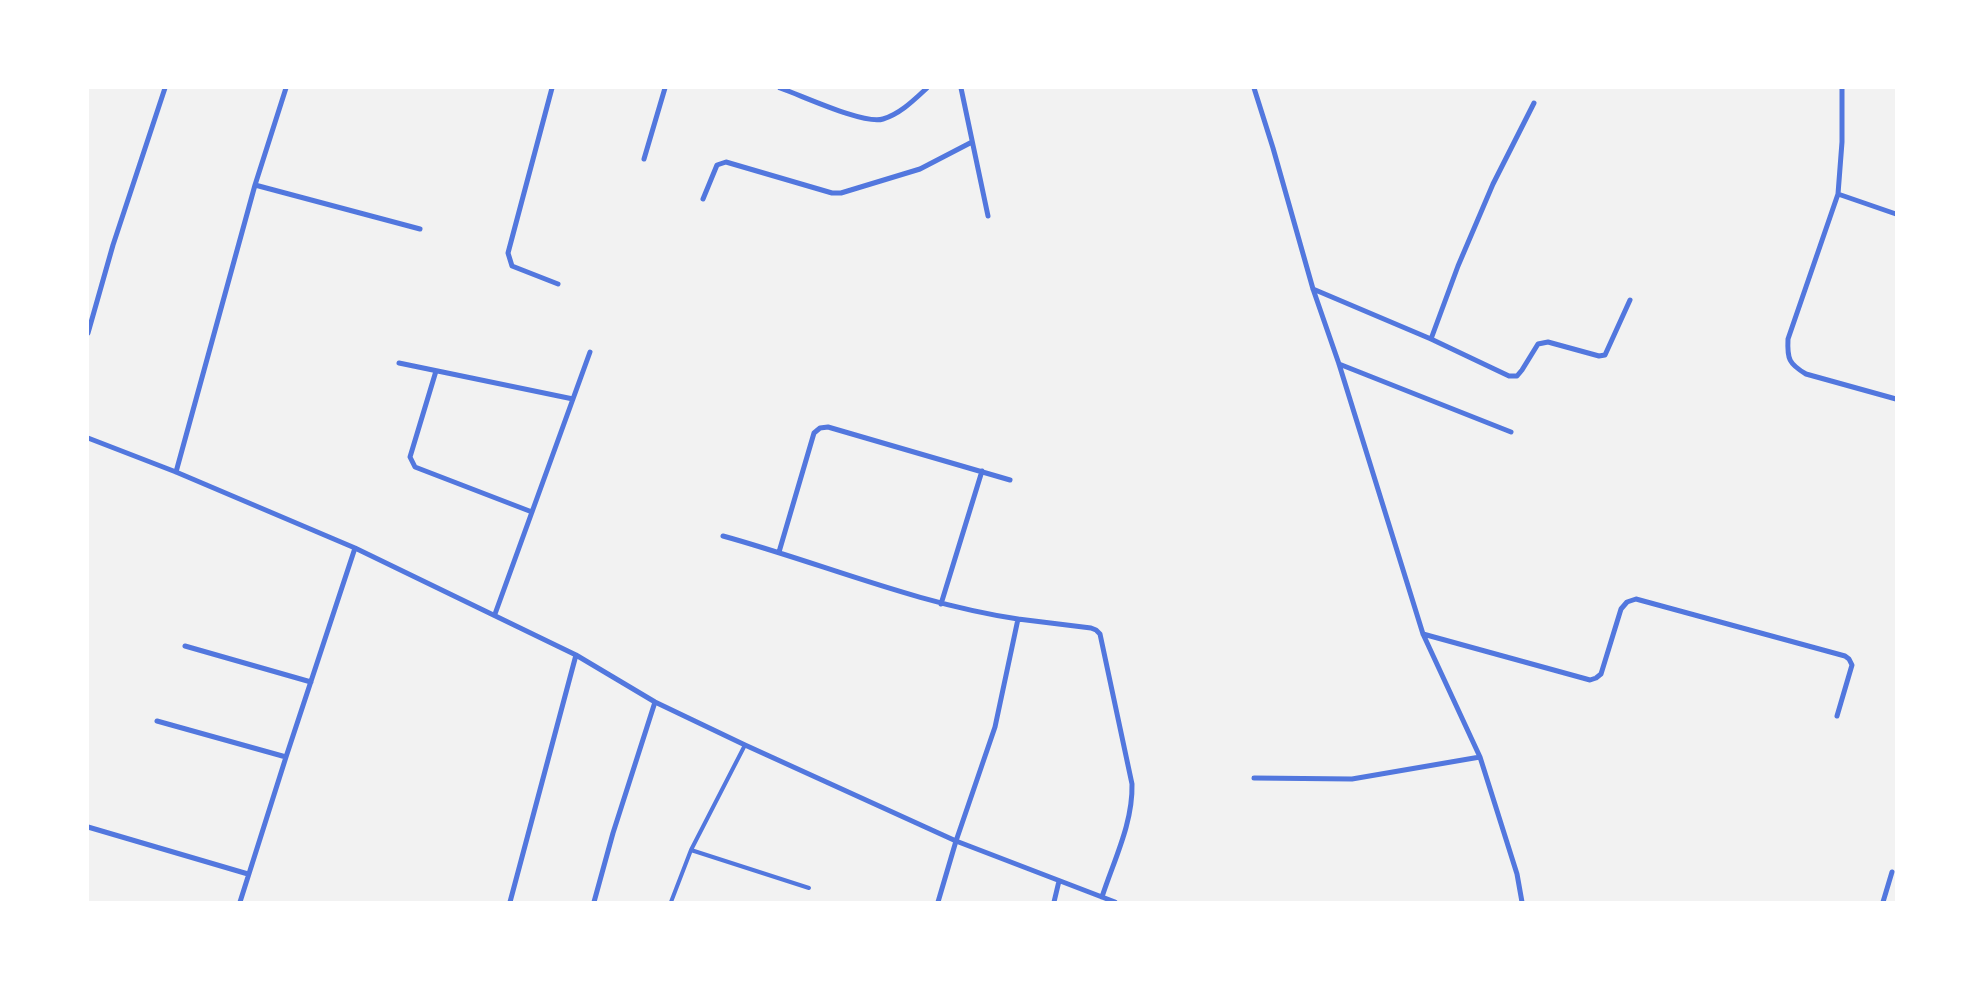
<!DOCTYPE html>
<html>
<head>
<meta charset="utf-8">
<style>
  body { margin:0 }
  #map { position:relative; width:1984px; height:990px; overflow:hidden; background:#f2f2f2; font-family:Raleway,sans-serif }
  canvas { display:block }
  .frame { position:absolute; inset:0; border:89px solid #fff; pointer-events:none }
</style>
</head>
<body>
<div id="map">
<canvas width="1984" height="990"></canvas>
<div class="frame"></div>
</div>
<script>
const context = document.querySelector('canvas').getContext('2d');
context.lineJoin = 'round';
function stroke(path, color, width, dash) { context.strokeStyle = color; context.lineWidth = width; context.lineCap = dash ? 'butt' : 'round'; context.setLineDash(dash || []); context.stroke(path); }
stroke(new Path2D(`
  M 691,850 L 809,888
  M 671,902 L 691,850 L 745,745`), '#5277de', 4);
stroke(new Path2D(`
  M 552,88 L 508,253 L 512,266 L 558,284
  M 780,88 C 801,95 864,125 883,119 C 900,114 914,100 927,88
  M 961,88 L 988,216
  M 1254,88 L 1273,148 L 1313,289 L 1339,364 L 1423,634 L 1480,757 L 1517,874 L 1522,902
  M 1842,88 L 1842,142 L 1838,194 L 1896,214
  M 644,159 L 665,88
  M 255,185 L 420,229
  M 1838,194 L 1788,339 C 1787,359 1789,364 1806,374 L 1896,399
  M 703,199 L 717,165 L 726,162 L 832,193 L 841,193 L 920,169 L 972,142
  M 1313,289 L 1431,339 L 1509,376 L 1517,376 L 1522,370 L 1538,344 L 1548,342 L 1599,356 L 1605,355 L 1630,300
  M 88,333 L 113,245 L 165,88
  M 1431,339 L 1458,266 L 1493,184 L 1534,103
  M 399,363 L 573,399
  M 1339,364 L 1511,432
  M 436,371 L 410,457 L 415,467 L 532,512
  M 88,438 L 176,472 L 355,548 L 576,655 L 655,702 L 745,745 L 956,841 L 1115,902
  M 176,472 L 255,185 L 286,88
  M 723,536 C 821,563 917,604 1018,619
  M 779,552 L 814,433 L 820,428 L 828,427 L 1010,480
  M 941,604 L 982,471
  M 495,614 L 590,352
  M 1423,634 L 1590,680 L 1596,678 L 1601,674 L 1621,609 L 1627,602 L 1636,599 L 1845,656 L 1849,659 L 1852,665 L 1837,716
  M 185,646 L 311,682
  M 157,721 L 286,757
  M 1254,778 L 1352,779 L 1480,757
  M 88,827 L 248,874
  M 240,902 L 286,757 L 355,548
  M 510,902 L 576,655
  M 594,902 L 613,833 L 655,702
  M 938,902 L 956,841 L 995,727 L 1018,619 L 1091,628 L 1096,630 L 1100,634 L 1132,784 C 1133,823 1114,860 1102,897
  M 1054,902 L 1059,881
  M 1883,902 L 1892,872`), '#5277de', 5);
</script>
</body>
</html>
